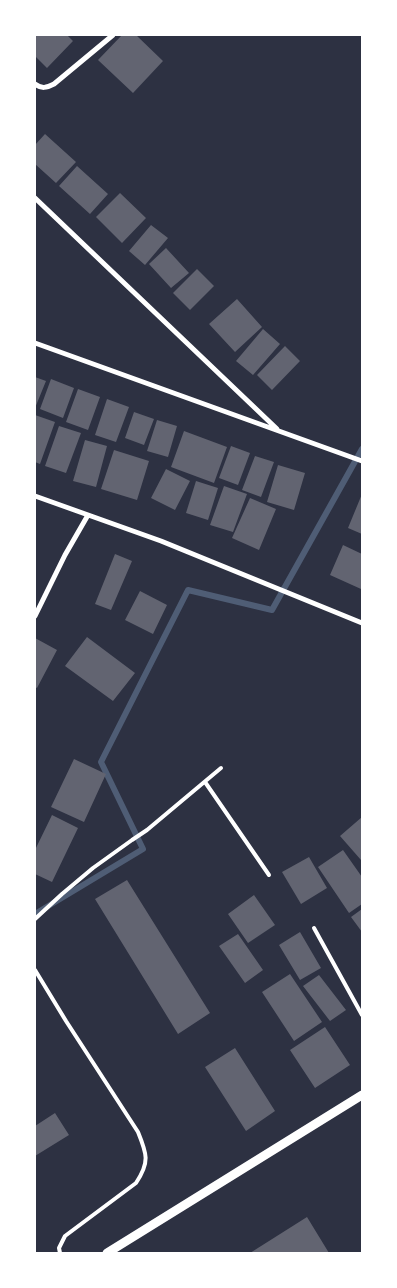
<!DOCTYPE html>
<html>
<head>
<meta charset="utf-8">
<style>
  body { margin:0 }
  #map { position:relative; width:397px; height:1288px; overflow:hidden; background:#2d3142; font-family:Barlow,sans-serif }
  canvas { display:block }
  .frame { position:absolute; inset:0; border:36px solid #fff; pointer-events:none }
</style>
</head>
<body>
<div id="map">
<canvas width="397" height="1288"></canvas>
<div class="frame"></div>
</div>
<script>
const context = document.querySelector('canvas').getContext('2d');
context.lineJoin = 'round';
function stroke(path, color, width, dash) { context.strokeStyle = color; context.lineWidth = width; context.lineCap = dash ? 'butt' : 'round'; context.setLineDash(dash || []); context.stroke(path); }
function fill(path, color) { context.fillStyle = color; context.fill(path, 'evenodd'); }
stroke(new Path2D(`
  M 35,914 L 143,849 L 101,762 L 188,590 L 272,610 L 362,449`), '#4f5d75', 6);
fill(new Path2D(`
  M 35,35 L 67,35 L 73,41 L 47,68 L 35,56 Z
  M 122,35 L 136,35 L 163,61 L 133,93 L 98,60 Z
  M 45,134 L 76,162 L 56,183 L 35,164 L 35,145 Z
  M 77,166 L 108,194 L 90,214 L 59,186 Z
  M 120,193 L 146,218 L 122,243 L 96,217 Z
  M 151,225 L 168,238 L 145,265 L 129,251 Z
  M 166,248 L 189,273 L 171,288 L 149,264 Z
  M 197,269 L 214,286 L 190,310 L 173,293 Z
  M 237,299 L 262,327 L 235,352 L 209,324 Z
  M 263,329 L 280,344 L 253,375 L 236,361 Z
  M 285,346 L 300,361 L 272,390 L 257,375 Z
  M 35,377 L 46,381 L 35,408 Z
  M 51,379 L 74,388 L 63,418 L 40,409 Z
  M 78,389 L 100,397 L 88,430 L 66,422 Z
  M 107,399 L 129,407 L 116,442 L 95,435 Z
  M 134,412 L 154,419 L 144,445 L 125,438 Z
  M 35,415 L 55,422 L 40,464 L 35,462 Z
  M 157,420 L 177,426 L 168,457 L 147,451 Z
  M 59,426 L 81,433 L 66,473 L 45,466 Z
  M 184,431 L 227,447 L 214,483 L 171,467 Z
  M 85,440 L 107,446 L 96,487 L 73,481 Z
  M 231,446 L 250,453 L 238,485 L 219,478 Z
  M 114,450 L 149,461 L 137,500 L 101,489 Z
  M 255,456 L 274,462 L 261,497 L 242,490 Z
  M 278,465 L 305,473 L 294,510 L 267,502 Z
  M 166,469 L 190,481 L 175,510 L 151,498 Z
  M 196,481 L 218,488 L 208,520 L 186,513 Z
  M 224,486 L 247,494 L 233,532 L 210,525 Z
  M 362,494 L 362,534 L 348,528 Z
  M 250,498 L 276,509 L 259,550 L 232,538 Z
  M 343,545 L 362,554 L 361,589 L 330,575 Z
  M 115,554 L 132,561 L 111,610 L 95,604 Z
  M 140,591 L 167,605 L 153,634 L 125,620 Z
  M 87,637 L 135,673 L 113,701 L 65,666 Z
  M 35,638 L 57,650 L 37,688 L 35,687 Z
  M 74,759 L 106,774 L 84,822 L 51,807 Z
  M 52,815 L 78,828 L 52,882 L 35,874 L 35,850 Z
  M 362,817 L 362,860 L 361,860 L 340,836 Z
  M 343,850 L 362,877 L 362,904 L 349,913 L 318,867 Z
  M 309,857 L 327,888 L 301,904 L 282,872 Z
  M 127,880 L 210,1013 L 178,1034 L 95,899 Z
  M 254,895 L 275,925 L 248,943 L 228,914 Z
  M 362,909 L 362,932 L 351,917 Z
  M 300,932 L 321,968 L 300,980 L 279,945 Z
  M 238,934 L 263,970 L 245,983 L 219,946 Z
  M 290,974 L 322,1022 L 294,1041 L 262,992 Z
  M 319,975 L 346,1010 L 330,1021 L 303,986 Z
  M 325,1027 L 350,1065 L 315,1088 L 290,1050 Z
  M 235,1048 L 275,1111 L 246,1131 L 205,1067 Z
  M 55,1113 L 69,1135 L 35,1156 L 35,1126 Z
  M 307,1217 L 329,1253 L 250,1253 Z`), '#626471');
stroke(new Path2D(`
  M 205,782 L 269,875
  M 35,919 L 62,894 L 93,868 L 132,840 L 147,830 L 221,768
  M 314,928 L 362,1015
  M 35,970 L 66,1021 L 138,1132 C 147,1154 150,1162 136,1183 L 65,1236 L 59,1248 L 60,1253`), '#fff', 4);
stroke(new Path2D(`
  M 35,84 C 42,89 46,88 54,84 L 113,35
  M 35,198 L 277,429
  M 35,343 L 362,461
  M 35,496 L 161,541 L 362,623
  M 35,616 L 65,555 L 88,515`), '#fff', 5);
stroke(new Path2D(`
  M 107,1253 L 362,1095`), '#fff', 9);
</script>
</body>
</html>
